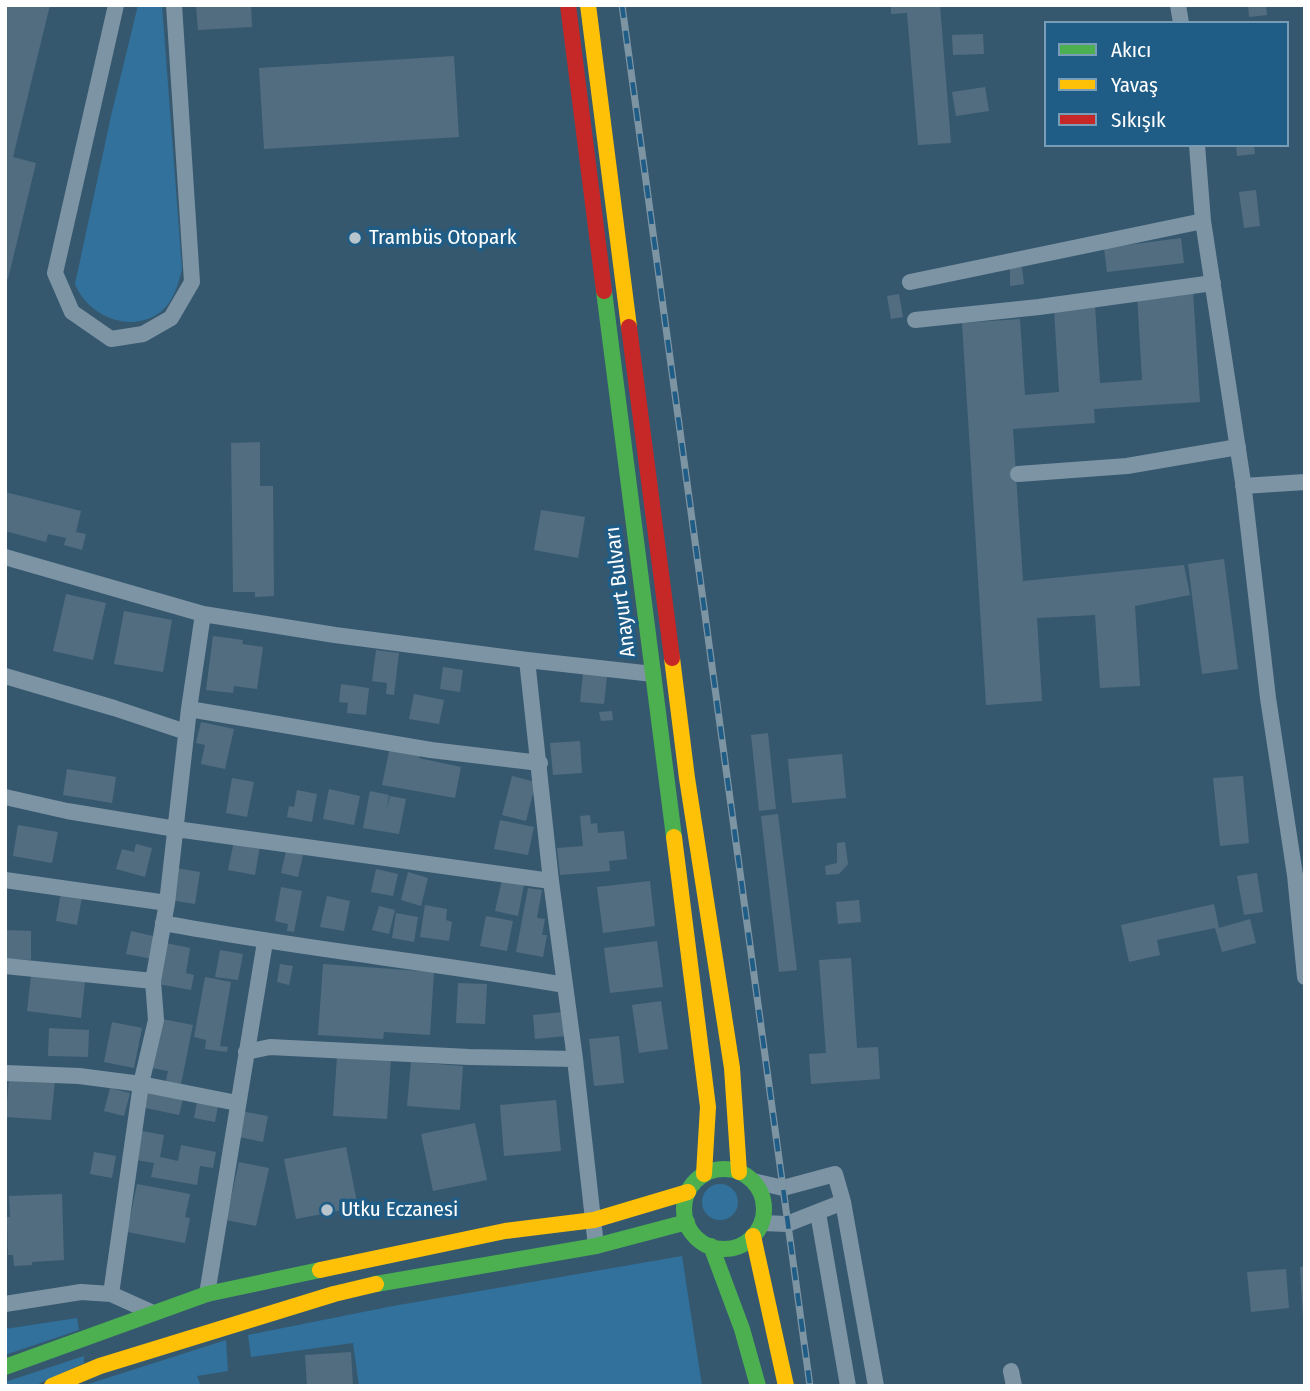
<!DOCTYPE html>
<html>
<head>
<meta charset="utf-8">
<style>
  body { margin:0 }
  #map { position:relative; width:1310px; height:1391px; overflow:hidden; background:#36586f; font-family:"Fira Sans Condensed",sans-serif }
  canvas { display:block }
  .frame { position:absolute; inset:0; border:7px solid #fff; pointer-events:none }
  .legend { position:absolute; left:1044px; top:21px; width:245px; height:126px; box-sizing:border-box; background:#1f5c86; border:2px solid #799db6; margin:0; padding:9px 12px; list-style:none; font-size:21px; color:#fff }
  .legend li { display:flex; align-items:center; gap:14px; height:35px }
  .legend b { width:35px; border:2px solid #799db6 }
</style>
</head>
<body>
<div id="map">
<canvas width="1310" height="1391"></canvas>
<div class="frame"></div>
<ul class="legend">
<li><b style="height:9px;background:#4caf50"></b>Akıcı</li>
<li><b style="height:9px;background:#ffc107"></b>Yavaş</li>
<li><b style="height:9px;background:#c62828"></b>Sıkışık</li>
</ul>
</div>
<script>
const context = document.querySelector('canvas').getContext('2d');
context.lineJoin = 'round';
function fill(path, color) { context.fillStyle = color; context.fill(path, 'evenodd'); }
function stroke(path, color, width, dash) { context.strokeStyle = color; context.lineWidth = width; context.lineCap = dash ? 'butt' : 'round'; context.setLineDash(dash || []); context.stroke(path); }
function drawText(font, color, halo, rows, align = 'center') {
  context.font = font + ' "Fira Sans Condensed",sans-serif'; context.lineWidth = 7; context.setLineDash([]); context.textBaseline = 'middle'; context.strokeStyle = halo; context.fillStyle = color; for (const [text, x, y, turn = 0] of rows) {
    context.save(); context.translate(x, y); context.rotate((+turn || 0) * Math.PI / 180); context.textAlign = isNaN(turn) ? turn : align; if (halo) context.strokeText(text, 0, 0); context.fillText(text, 0, 0); context.restore();
  }
}
fill(new Path2D(`
  M 138,5 L 162,5 L 182,269 C 178,286 172,306 156,315 C 126,333 87,314 75,284 L 111,116 Z
  M702 1202a18 18 0 1 1 36 0a18 18 0 1 1-36 0Z
  M 682,1256 L 702,1386 L 359,1386 L 353,1343 L 251,1357 L 248,1335 L 393,1306 Z
  M 77,1318 L 79,1330 L 5,1355 L 5,1329 Z
  M 226,1340 L 228,1371 L 197,1376 L 201,1386 L 82,1386 Z
  M 84,1356 L 84,1363 L 34,1386 L 5,1386 L 5,1382 Z`), '#31719b');
fill(new Path2D(`
  M 5,5 L 50,5 L 13,157 L 36,163 L 8,279 L 5,278 Z
  M 196,5 L 251,5 L 252,27 L 198,30 Z
  M 891,5 L 940,5 L 951,143 L 918,145 L 907,13 L 891,14 Z
  M 1248,5 L 1266,5 L 1267,15 L 1249,17 Z
  M 983,34 L 984,54 L 953,55 L 952,35 Z
  M 454,56 L 459,137 L 264,149 L 259,68 Z
  M 985,87 L 989,111 L 956,116 L 952,92 Z
  M 1236,145 L 1254,145 L 1255,154 L 1237,156 Z
  M 1256,190 L 1260,226 L 1244,228 L 1239,192 Z
  M 1181,238 L 1184,263 L 1107,272 L 1104,248 Z
  M 1022,267 L 1024,284 L 1010,286 L 1010,268 Z
  M 1193,291 L 1200,402 L 1094,409 L 1095,423 L 1013,429 L 1023,581 L 1184,565 L 1190,595 L 1135,606 L 1140,686 L 1100,688 L 1095,615 L 1037,618 L 1042,701 L 986,705 L 962,323 L 1020,319 L 1025,395 L 1059,392 L 1054,309 L 1095,306 L 1100,383 L 1142,380 L 1137,294 Z
  M 899,294 L 903,317 L 891,319 L 887,296 Z
  M 260,442 L 260,486 L 273,486 L 274,596 L 255,597 L 255,592 L 233,592 L 231,443 Z
  M 5,492 L 81,511 L 76,532 L 86,534 L 82,550 L 64,545 L 66,538 L 48,534 L 46,542 L 5,531 Z
  M 541,510 L 585,517 L 578,558 L 534,550 Z
  M 1224,559 L 1238,669 L 1202,674 L 1188,564 Z
  M 66,594 L 106,603 L 93,660 L 53,651 Z
  M 124,611 L 172,620 L 163,672 L 114,664 Z
  M 213,636 L 243,640 L 242,644 L 263,647 L 257,689 L 234,686 L 233,693 L 206,690 Z
  M 376,650 L 399,653 L 394,695 L 386,694 L 387,683 L 372,681 Z
  M 443,667 L 463,670 L 460,692 L 440,689 Z
  M 583,673 L 607,676 L 604,704 L 580,702 Z
  M 341,684 L 369,688 L 366,715 L 347,713 L 348,703 L 339,702 Z
  M 414,694 L 444,700 L 439,724 L 409,719 Z
  M 612,711 L 613,720 L 601,721 L 599,712 Z
  M 201,722 L 234,729 L 225,769 L 201,764 L 205,745 L 196,743 Z
  M 768,733 L 776,809 L 759,811 L 751,735 Z
  M 580,741 L 582,773 L 553,775 L 550,743 Z
  M 390,747 L 420,754 L 419,758 L 461,767 L 455,798 L 382,785 Z
  M 842,754 L 846,798 L 792,803 L 788,759 Z
  M 67,769 L 116,777 L 112,803 L 63,795 Z
  M 512,776 L 536,782 L 526,821 L 502,815 Z
  M 1243,776 L 1249,843 L 1220,846 L 1213,778 Z
  M 232,778 L 254,782 L 247,817 L 226,813 Z
  M 329,789 L 360,796 L 354,825 L 323,819 Z
  M 297,790 L 317,794 L 312,822 L 287,817 L 289,806 L 294,807 Z
  M 370,791 L 389,795 L 386,812 L 390,796 L 406,799 L 399,834 L 363,828 Z
  M 778,814 L 797,970 L 779,972 L 761,816 Z
  M 590,815 L 591,824 L 597,823 L 598,833 L 624,831 L 627,859 L 609,861 L 610,871 L 560,875 L 557,848 L 583,846 L 580,816 Z
  M 500,820 L 534,827 L 528,855 L 494,849 Z
  M 18,825 L 58,832 L 52,863 L 13,856 Z
  M 234,841 L 260,846 L 255,875 L 228,870 Z
  M 845,842 L 848,864 L 839,874 L 826,875 L 825,866 L 837,863 L 837,843 Z
  M 136,844 L 152,848 L 145,877 L 116,869 L 122,849 L 134,852 Z
  M 286,851 L 303,855 L 298,877 L 281,873 Z
  M 176,868 L 200,872 L 195,904 L 170,900 Z
  M 376,869 L 398,874 L 393,896 L 371,892 Z
  M 408,872 L 428,878 L 421,906 L 401,900 Z
  M 1257,873 L 1263,912 L 1244,915 L 1237,876 Z
  M 502,880 L 524,885 L 518,916 L 495,911 Z
  M 650,881 L 655,926 L 603,933 L 597,887 Z
  M 281,887 L 302,891 L 294,932 L 287,931 L 288,924 L 275,921 Z
  M 528,888 L 542,890 L 537,918 L 545,919 L 542,935 L 547,935 L 543,957 L 516,952 Z
  M 61,892 L 82,897 L 77,925 L 56,921 Z
  M 327,896 L 350,901 L 344,931 L 320,927 Z
  M 859,900 L 861,922 L 838,924 L 836,902 Z
  M 1214,904 L 1219,928 L 1250,919 L 1256,943 L 1222,952 L 1215,928 L 1157,940 L 1160,955 L 1129,962 L 1121,925 Z
  M 425,905 L 447,909 L 446,920 L 452,922 L 449,941 L 420,937 Z
  M 379,906 L 395,910 L 389,934 L 372,930 Z
  M 396,913 L 418,917 L 414,942 L 392,938 Z
  M 486,916 L 513,921 L 507,951 L 480,946 Z
  M 7,930 L 31,931 L 31,960 L 6,959 Z
  M 131,931 L 157,937 L 153,959 L 126,954 Z
  M 657,941 L 663,987 L 610,993 L 604,948 Z
  M 166,943 L 190,948 L 186,973 L 194,975 L 191,990 L 158,984 Z
  M 220,950 L 243,954 L 238,980 L 215,977 Z
  M 851,958 L 857,1048 L 878,1047 L 880,1079 L 811,1084 L 809,1054 L 826,1053 L 819,960 Z
  M 280,964 L 293,966 L 289,985 L 277,982 Z
  M 323,964 L 434,972 L 430,1035 L 384,1032 L 383,1039 L 318,1035 Z
  M 31,976 L 85,982 L 81,1018 L 27,1011 Z
  M 205,977 L 231,982 L 220,1046 L 228,1047 L 227,1052 L 205,1049 L 206,1040 L 194,1037 Z
  M 458,983 L 487,984 L 485,1024 L 456,1023 Z
  M 661,1001 L 668,1049 L 639,1053 L 632,1005 Z
  M 563,1012 L 566,1036 L 535,1039 L 533,1015 Z
  M 162,1019 L 193,1025 L 181,1084 L 166,1081 L 168,1071 L 152,1068 Z
  M 112,1022 L 142,1028 L 134,1068 L 104,1062 Z
  M 49,1028 L 89,1030 L 88,1057 L 48,1056 Z
  M 619,1036 L 624,1083 L 594,1086 L 589,1039 Z
  M 337,1056 L 391,1059 L 387,1119 L 333,1116 Z
  M 411,1062 L 463,1066 L 460,1110 L 407,1106 Z
  M 9,1077 L 55,1080 L 51,1120 L 6,1117 Z
  M 146,1087 L 184,1095 L 179,1115 L 141,1107 Z
  M 110,1088 L 130,1093 L 124,1116 L 104,1111 Z
  M 198,1096 L 219,1101 L 215,1122 L 194,1118 Z
  M 556,1100 L 561,1151 L 504,1156 L 500,1105 Z
  M 240,1111 L 268,1116 L 263,1142 L 234,1136 Z
  M 475,1123 L 487,1180 L 433,1191 L 421,1134 Z
  M 142,1131 L 164,1135 L 160,1157 L 178,1161 L 181,1145 L 216,1152 L 213,1168 L 200,1166 L 197,1185 L 151,1177 L 154,1163 L 136,1160 Z
  M 346,1147 L 358,1207 L 296,1219 L 284,1159 Z
  M 94,1152 L 116,1156 L 112,1178 L 90,1174 Z
  M 239,1162 L 269,1168 L 256,1226 L 226,1220 Z
  M 137,1184 L 190,1194 L 185,1217 L 190,1218 L 185,1243 L 127,1232 Z
  M 62,1194 L 64,1260 L 32,1262 L 32,1265 L 14,1266 L 13,1255 L 8,1255 L 7,1217 L 10,1217 L 9,1196 Z
  M 1305,1266 L 1305,1318 L 1303,1318 L 1300,1267 Z
  M 1286,1269 L 1289,1308 L 1251,1312 L 1247,1272 Z
  M 351,1352 L 353,1386 L 307,1386 L 305,1355 Z`), '#526d80');
stroke(new Path2D(`
  M 116,5 L 55,273 L 72,312 L 111,339 L 143,334 L 171,318 L 192,282 L 174,5
  M 1178,5 L 1181,23
  M 1197,145 L 1203,221 L 1243,482 L 1268,698 L 1295,875 L 1305,977
  M 910,282 L 1203,221
  M 915,320 L 1039,307 L 1213,283
  M 1018,474 L 1127,466 L 1238,447
  M 1243,486 L 1305,482
  M 5,557 L 203,614 L 335,635 L 527,660 L 653,674
  M 527,660 L 551,881 L 575,1059 L 596,1246
  M 5,676 L 114,708 L 186,732
  M 189,709 L 431,750 L 540,763
  M 5,797 L 67,811 L 176,829 L 551,881
  M 5,880 L 167,903
  M 163,923 C 296,948 431,962 565,985
  M 5,966 L 153,981
  M 246,1052 L 270,1047 L 469,1057 L 575,1059
  M 5,1073 L 79,1076 L 141,1084 L 237,1103
  M 753,1181 L 783,1188 L 835,1174 L 843,1202 L 876,1386
  M 818,1213 L 848,1386
  M 762,1223 L 787,1224 L 843,1202
  M 111,1294 L 141,1084 L 156,1020 L 153,981 L 167,903 L 189,709 L 203,614
  M 207,1294 L 265,942
  M 5,1304 L 81,1292 L 111,1294 L 151,1312
  M 1011,1371 L 1014,1386`), '#7d94a5', 16);
stroke(new Path2D(`
  M 604,291 L 674,837
  M684 1209a40 40 0 1 1 80 0a40 40 0 1 1-80 0Z
  M 711,1246 L 742,1329 L 758,1386
  M 376,1284 L 596,1246 L 687,1222
  M 5,1367 L 207,1294 L 320,1270`), '#4caf50', 16);
stroke(new Path2D(`
  M 588,5 L 629,327
  M 672,658 L 687,778 L 732,1068 L 739,1172
  M 674,837 L 708,1107 L 704,1174
  M 753,1236 L 786,1386
  M 320,1270 L 505,1231 L 594,1220 L 688,1192
  M 52,1386 L 100,1366 L 334,1294 L 376,1284`), '#ffc107', 16);
stroke(new Path2D(`
  M 568,5 L 604,291
  M 629,327 L 672,658`), '#c62828', 16);
const rail = new Path2D(`
  M 622,5 L 810,1386`);
stroke(rail, '#7d94a3', 7);
stroke(rail, '#1f5c86', 4.5, [13]);
for (const [x, y, r, color] of [
  [355,238,7,"#b9c5cd"],
  [327,1210,7,"#b9c5cd"]
]) { const dot = new Path2D(); dot.arc(x, y, r, 0, 2 * Math.PI); context.fillStyle = color; context.fill(dot); stroke(dot, '#1f5c86', 2.5); }
drawText('21px', '#fff', '#1f5c86', [
  ["Trambüs Otopark",369,238],
  ["Utku Eczanesi",341,1210]
], 'left');
drawText('21px', '#fff', '#1f5c86', [
  ["Anayurt Bulvarı",621,592,-97]
]);
</script>
</body>
</html>
